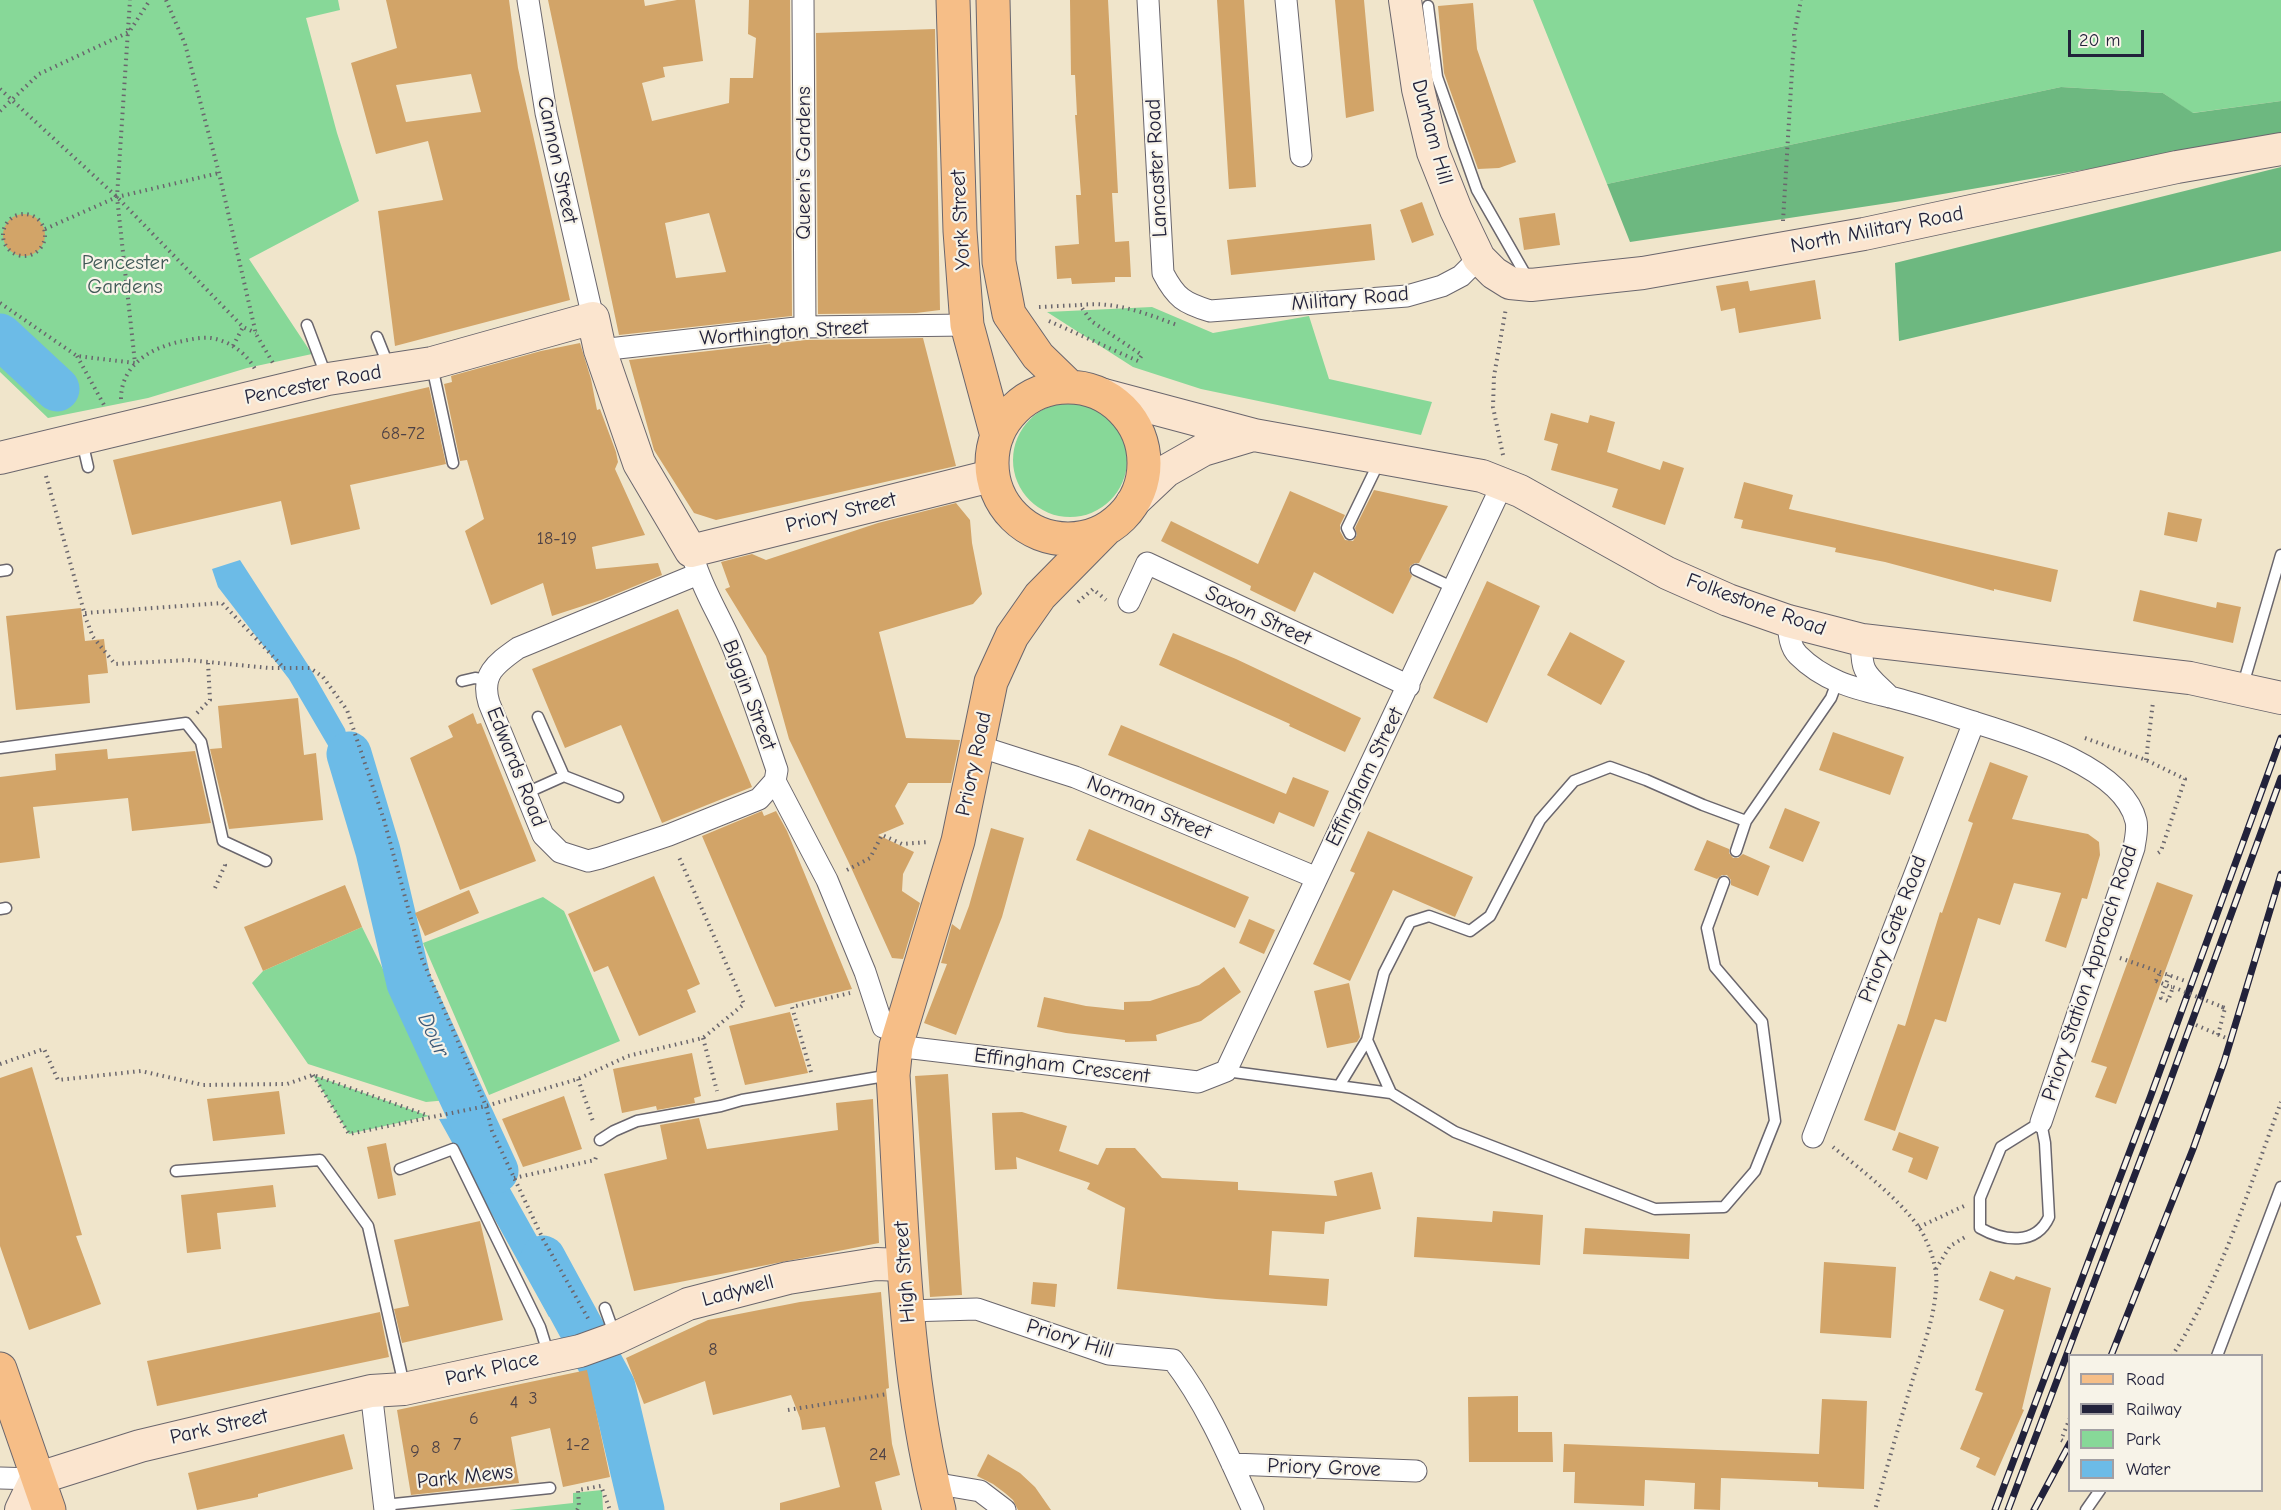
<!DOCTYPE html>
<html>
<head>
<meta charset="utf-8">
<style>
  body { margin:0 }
  #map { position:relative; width:2281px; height:1510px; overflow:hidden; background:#f0e5cb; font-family:"Comic Neue",sans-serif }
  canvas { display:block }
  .legend { position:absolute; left:2068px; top:1354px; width:195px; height:138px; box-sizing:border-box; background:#f7f3e8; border:2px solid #a29fa3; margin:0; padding:8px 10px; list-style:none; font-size:18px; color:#22223b }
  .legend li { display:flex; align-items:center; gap:12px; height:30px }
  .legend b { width:30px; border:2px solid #a29fa3 }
  .scale { position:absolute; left:2068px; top:30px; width:76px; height:27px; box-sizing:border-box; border:3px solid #22223b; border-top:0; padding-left:8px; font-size:18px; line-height:21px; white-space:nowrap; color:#22223b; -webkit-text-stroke:4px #f7f3e8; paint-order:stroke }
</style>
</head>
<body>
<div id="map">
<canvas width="2281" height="1510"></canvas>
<ul class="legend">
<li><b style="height:8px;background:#f6be87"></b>Road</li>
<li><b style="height:8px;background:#22223b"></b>Railway</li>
<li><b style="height:16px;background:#87d898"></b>Park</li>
<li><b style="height:16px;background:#6cbbe7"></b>Water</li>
</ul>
<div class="scale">20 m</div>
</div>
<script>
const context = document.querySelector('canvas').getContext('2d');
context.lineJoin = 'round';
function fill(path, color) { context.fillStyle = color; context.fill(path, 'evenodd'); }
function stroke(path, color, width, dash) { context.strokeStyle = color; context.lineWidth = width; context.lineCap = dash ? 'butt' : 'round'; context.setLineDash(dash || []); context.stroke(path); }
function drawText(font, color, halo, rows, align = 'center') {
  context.font = font + ' "Comic Neue",sans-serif'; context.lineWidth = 4.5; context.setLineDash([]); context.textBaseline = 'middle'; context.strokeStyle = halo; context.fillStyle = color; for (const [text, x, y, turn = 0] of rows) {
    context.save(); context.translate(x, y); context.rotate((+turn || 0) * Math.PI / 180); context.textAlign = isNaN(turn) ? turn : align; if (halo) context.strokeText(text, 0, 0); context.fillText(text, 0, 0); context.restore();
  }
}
fill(new Path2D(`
  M 0,0 L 338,0 L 340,10 L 306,18 L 337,133 L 359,201 L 249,259 L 312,354 L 247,368 L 148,398 L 48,418 L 0,372 Z
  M 1533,0 L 2281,0 L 2281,101 L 2192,113 L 2163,93 L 2061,87 L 1607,184 Z
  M 1152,307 L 1213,333 L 1309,316 L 1329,379 L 1432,402 L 1421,435 L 1201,389 L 1133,367 L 1047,312 Z
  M1013 460a57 57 0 1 1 114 0a57 57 0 1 1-114 0Z
  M 543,897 L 564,911 L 620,1041 L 489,1095 L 423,943 Z
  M 362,927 L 448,1100 L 426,1102 L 308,1064 L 252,983 L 263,971 Z
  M 313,1075 L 429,1116 L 349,1134 Z
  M 602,1490 L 603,1510 L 509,1510 L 573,1503 L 573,1493 Z`), '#87d898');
fill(new Path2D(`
  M 2061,87 L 2163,93 L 2193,113 L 2281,101 L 2281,136 L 1902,201 L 1630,242 L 1607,184 Z
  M 2281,167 L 2281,251 L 1899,341 L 1895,263 Z`), '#6db880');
fill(new Path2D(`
  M 240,560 L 310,668 L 345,729 L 409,983 L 464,1095 L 444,1098 L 379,941 L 330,749 L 289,679 L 218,587 L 212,569 Z
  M 470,1117 L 578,1310 L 549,1317 L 439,1119 Z`), '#6cbbe7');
stroke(new Path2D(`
  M 0,336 L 57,389
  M 349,754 L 378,851 L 409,983 L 496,1171
  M 543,1258 L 613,1387 L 642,1510`), '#6cbbe7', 45);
fill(new Path2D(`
  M 386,0 L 509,0 L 518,68 L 570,300 L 395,346 L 378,211 L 443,200 L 428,141 L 376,154 L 351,63 L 397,48 ZM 471,74 L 481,112 L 406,122 L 396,85 Z
  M 548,0 L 644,0 L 645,6 L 677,0 L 695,0 L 703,61 L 663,67 L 665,77 L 642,83 L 652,121 L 729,103 L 730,78 L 753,78 L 756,38 L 748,34 L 749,0 L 790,0 L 792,316 L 619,335 ZM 709,213 L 726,272 L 676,278 L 665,223 Z
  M 1070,0 L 1108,0 L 1118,193 L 1112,193 L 1115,242 L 1129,241 L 1131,277 L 1115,277 L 1115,282 L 1072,284 L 1071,278 L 1057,279 L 1055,246 L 1079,244 L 1076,195 L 1081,195 L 1075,115 L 1077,115 L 1075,75 L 1071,75 Z
  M 1217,0 L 1244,0 L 1256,187 L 1229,189 Z
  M 1335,0 L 1364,0 L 1374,111 L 1346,118 Z
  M 1473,3 L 1477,49 L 1516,162 L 1499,168 L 1478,169 L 1444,73 L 1438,6 Z
  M 935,29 L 940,310 L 916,313 L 818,314 L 816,33 Z
  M 1422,202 L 1434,235 L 1412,243 L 1400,210 Z
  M 1555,213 L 1560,245 L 1524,250 L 1519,218 Z
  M3 235a21 21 0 1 1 42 0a21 21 0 1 1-42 0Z
  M 1371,224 L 1375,260 L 1231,275 L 1227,240 Z
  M 1815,280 L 1821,319 L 1739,333 L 1735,308 L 1721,311 L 1716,286 L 1748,281 L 1750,291 Z
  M 923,338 L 956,466 L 716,520 L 694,513 L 654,450 L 629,360 L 806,340 Z
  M 580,343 L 591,379 L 597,410 L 600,409 L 616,452 L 618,462 L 615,469 L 645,535 L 592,547 L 596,569 L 658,563 L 662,575 L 601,600 L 552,616 L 543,583 L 491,605 L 465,531 L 484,519 L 467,460 L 460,461 L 444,384 L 452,382 L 451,376 L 541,351 Z
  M 429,387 L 446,464 L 350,485 L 360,529 L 291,545 L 281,501 L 132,535 L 113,460 Z
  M 1551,413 L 1588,423 L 1590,415 L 1615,422 L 1607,452 L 1660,470 L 1663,461 L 1684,468 L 1665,525 L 1612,507 L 1618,489 L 1551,470 L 1558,444 L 1544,440 Z
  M 1744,482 L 1793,495 L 1789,509 L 2058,570 L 2051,602 L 1994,589 L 1994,591 L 1885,562 L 1835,552 L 1836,548 L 1741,528 L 1743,520 L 1734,518 Z
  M 1374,490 L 1448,506 L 1419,563 L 1415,563 L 1410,566 L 1409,571 L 1412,576 L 1393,614 L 1314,572 L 1295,612 L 1250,590 L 1251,586 L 1161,541 L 1171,521 L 1258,564 L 1290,491 L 1345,515 L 1340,525 L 1340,531 L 1345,540 L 1353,541 L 1357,535 L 1355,528 Z
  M 956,503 L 970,520 L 972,543 L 982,594 L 973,604 L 879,632 L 906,738 L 960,740 L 951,783 L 908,783 L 895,806 L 904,824 L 878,835 L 914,852 L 903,874 L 902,891 L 920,903 L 903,959 L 892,958 L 849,863 L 789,739 L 766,656 L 725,589 L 730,587 L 721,562 L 752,554 L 766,560 L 878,523 Z
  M 2168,512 L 2202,519 L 2197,542 L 2164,535 Z
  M 1487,581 L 1540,606 L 1487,723 L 1433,698 Z
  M 2140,590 L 2216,608 L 2217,602 L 2241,607 L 2233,643 L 2133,621 Z
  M 81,608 L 85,641 L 104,639 L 108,673 L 88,675 L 90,703 L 16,710 L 6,616 Z
  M 678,609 L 752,787 L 662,823 L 621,725 L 565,748 L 532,669 Z
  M 1570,632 L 1625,661 L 1601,705 L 1547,675 Z
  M 1173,633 L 1236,659 L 1361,718 L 1345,752 L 1289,726 L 1290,724 L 1159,665 Z
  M 298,698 L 304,755 L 316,753 L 323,820 L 229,829 L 210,749 L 222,748 L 218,706 Z
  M 473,713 L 477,724 L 481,723 L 536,861 L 460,890 L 410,758 L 453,737 L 448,726 Z
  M 1121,725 L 1286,794 L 1293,777 L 1329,791 L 1314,827 L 1279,812 L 1274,824 L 1108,755 Z
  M 1833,732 L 1904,757 L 1890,795 L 1819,770 Z
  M 107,749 L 108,759 L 195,751 L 211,823 L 132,831 L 128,798 L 33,807 L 40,858 L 0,863 L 0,777 L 56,770 L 55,754 Z
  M 1990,762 L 2028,776 L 2012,819 L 2088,834 L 2099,842 L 2100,855 L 2087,899 L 2082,898 L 2066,948 L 2045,941 L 2061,893 L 2014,883 L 2000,925 L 1978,918 L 1946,1022 L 1935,1019 L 1895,1131 L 1864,1120 L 1898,1024 L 1905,1026 L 1940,912 L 1942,913 L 1973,823 L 1968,821 Z
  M 1785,808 L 1820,822 L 1803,862 L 1769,848 Z
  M 762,811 L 764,816 L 776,811 L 787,831 L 852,989 L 775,1007 L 702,836 Z
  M 991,828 L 1024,838 L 1002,917 L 956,1035 L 924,1023 L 947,964 L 941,963 L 952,924 L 960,930 L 969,906 Z
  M 1089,829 L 1249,897 L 1235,928 L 1076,860 Z
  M 1368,831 L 1473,877 L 1455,917 L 1393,890 L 1350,981 L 1313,964 L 1355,873 L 1350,871 Z
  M 1707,840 L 1729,849 L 1729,853 L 1733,858 L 1738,858 L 1743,854 L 1770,866 L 1758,896 L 1731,885 L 1731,880 L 1727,875 L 1722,875 L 1717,879 L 1694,870 Z
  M 654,876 L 700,984 L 687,990 L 696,1012 L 639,1036 L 608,966 L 594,972 L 568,914 Z
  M 2157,882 L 2193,895 L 2116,1104 L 2095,1097 L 2107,1067 L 2091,1062 Z
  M 345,885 L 362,927 L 263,971 L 244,927 Z
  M 469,890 L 479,913 L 425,936 L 415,913 Z
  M 1249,919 L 1275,930 L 1264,954 L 1239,943 Z
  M 1224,967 L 1241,992 L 1201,1021 L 1156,1035 L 1157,1041 L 1125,1042 L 1125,1040 L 1066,1033 L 1037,1027 L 1044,997 L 1086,1006 L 1124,1010 L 1124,1002 L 1150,1001 L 1199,985 Z
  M 1349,983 L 1360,1037 L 1357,1042 L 1327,1048 L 1314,991 Z
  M 790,1012 L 808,1073 L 745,1085 L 729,1026 Z
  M 692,1053 L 701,1096 L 694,1098 L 695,1103 L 657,1110 L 656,1106 L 622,1113 L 613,1069 Z
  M 32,1067 L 82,1235 L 76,1236 L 101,1304 L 29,1330 L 0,1246 L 0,1078 Z
  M 948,1074 L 962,1295 L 930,1297 L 915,1076 Z
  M 279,1091 L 285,1134 L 213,1141 L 207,1099 Z
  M 564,1096 L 582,1149 L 523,1167 L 502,1119 Z
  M 873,1099 L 879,1243 L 634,1291 L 604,1174 L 667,1159 L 660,1125 L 699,1118 L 707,1149 L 838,1130 L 836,1103 Z
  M 1022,1112 L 1067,1126 L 1059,1151 L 1098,1165 L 1106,1148 L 1135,1148 L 1162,1178 L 1238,1182 L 1238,1190 L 1337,1196 L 1334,1181 L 1372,1172 L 1381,1209 L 1325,1222 L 1324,1234 L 1272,1231 L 1269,1275 L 1329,1279 L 1327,1306 L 1216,1299 L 1117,1289 L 1125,1208 L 1087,1189 L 1090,1183 L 1016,1157 L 1017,1169 L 995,1170 L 992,1113 Z
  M 1899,1132 L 1939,1147 L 1927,1180 L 1908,1172 L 1913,1158 L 1892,1150 Z
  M 386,1143 L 396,1195 L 378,1199 L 367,1147 Z
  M 273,1185 L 276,1207 L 217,1213 L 221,1249 L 187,1253 L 181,1195 Z
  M 1493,1211 L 1543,1215 L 1540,1265 L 1414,1257 L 1417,1217 L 1492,1222 Z
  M 480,1221 L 503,1320 L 402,1343 L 394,1309 L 409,1306 L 394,1240 Z
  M 1585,1228 L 1690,1234 L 1689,1259 L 1583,1254 Z
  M 1824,1262 L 1896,1267 L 1891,1338 L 1820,1333 Z
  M 1990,1271 L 2014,1280 L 2016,1276 L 2051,1288 L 2022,1409 L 2024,1410 L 1995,1476 L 1976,1467 L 1980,1458 L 1960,1449 L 1983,1393 L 1975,1390 L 2004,1310 L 1979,1300 Z
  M 1033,1282 L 1057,1284 L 1055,1307 L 1031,1304 Z
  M 881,1292 L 889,1388 L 886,1389 L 892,1444 L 900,1475 L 875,1482 L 882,1510 L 780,1510 L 780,1503 L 840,1487 L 825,1427 L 802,1430 L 800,1418 L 791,1395 L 713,1415 L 705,1381 L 644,1404 L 626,1358 L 708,1320 L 800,1302 Z
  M 380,1312 L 389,1357 L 157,1406 L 147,1361 Z
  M 587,1370 L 610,1477 L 563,1487 L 550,1428 L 511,1437 L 519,1483 L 411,1495 L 397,1410 Z
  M 1518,1396 L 1518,1432 L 1552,1432 L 1553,1462 L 1469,1462 L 1468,1397 Z
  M 1822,1399 L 1867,1401 L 1864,1489 L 1818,1487 L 1818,1482 L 1721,1478 L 1720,1510 L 1694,1509 L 1695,1483 L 1645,1480 L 1644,1506 L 1574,1503 L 1575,1472 L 1563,1472 L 1564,1444 L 1819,1454 Z
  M 344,1434 L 353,1469 L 258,1494 L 258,1497 L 197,1510 L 188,1473 Z
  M 988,1454 L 1020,1473 L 1035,1487 L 1051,1510 L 1018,1510 L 1013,1500 L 1005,1493 L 993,1484 L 977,1476 Z`), '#d2a468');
const lane = new Path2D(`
  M 1428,6 L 1437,77 L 1477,190 L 1528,279
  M 307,325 L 327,378
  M 377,337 L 389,367
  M 432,366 L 453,463
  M 82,441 L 88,467
  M 1350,534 L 1347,528 L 1379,462
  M 1416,570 L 1454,588
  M 0,571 L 7,570
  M 462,681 L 475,678 L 487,680
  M 2242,688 L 2281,555
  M 0,748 L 186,723 L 201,742 L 223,841 L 266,861
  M 564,776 L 618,797
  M 526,793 L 564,776 L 538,717
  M 1746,821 L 1831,698 L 1837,682
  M 0,909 L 6,908
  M 1226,1071 L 1391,1093 L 1455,1132 L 1655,1209 L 1724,1207 L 1755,1171 L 1775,1121 L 1762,1022 L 1715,967 L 1707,928 L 1724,882
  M 1339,1086 L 1367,1040
  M 1391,1093 L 1367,1040 L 1384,973 L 1410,922 L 1429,916 L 1470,931 L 1490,916 L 1540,820 L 1574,781 L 1610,767 L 1646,780 L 1703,805 L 1746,821 L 1736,851
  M 2041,1122 L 2045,1143 L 2049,1217 C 2036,1246 2003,1241 1980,1228 L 1980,1198 L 2001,1147 Z
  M 600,1140 L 614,1131 L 637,1121 L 721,1106 L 742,1100 L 891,1075
  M 400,1169 L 453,1149 L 540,1327 L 549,1356
  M 176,1171 L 320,1160 L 368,1226 L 404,1385
  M 605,1308 L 615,1336
  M 2217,1356 L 2281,1187
  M 384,1505 L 550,1488
  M 2086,1510 L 2100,1490`);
const street = new Path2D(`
  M 528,0 L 546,113 L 593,318
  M 803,0 L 805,327
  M 1148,0 L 1163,273 C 1176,298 1184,303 1210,311 L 1407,296 L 1442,286 L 1461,276 L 1479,258
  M 1286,0 L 1301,156
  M 600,350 L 805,327 L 967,325
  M 694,560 C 702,588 718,613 730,640 C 748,682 762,726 777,770 L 775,781 L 827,880 L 865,972 L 883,1027 L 900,1031
  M 698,574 L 518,648 C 497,663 480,674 489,703 L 543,835 L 560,852 L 588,861 L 600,858 L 669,835 L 759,799 L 775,781
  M 1129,602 L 1147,563 L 1409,686
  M 1788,621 C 1789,632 1789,646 1798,655 C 1829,686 1865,690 1905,701 C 1927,707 1949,714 1970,721 C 2018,736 2123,766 2136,821 C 2138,829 2135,840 2134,848 L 2041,1122
  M 1862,640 C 1860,674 1867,674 1890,697
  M 978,746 L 1075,777 L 1317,878
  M 896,1046 L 1198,1082 L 1226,1071 L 1503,483
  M 1813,1137 L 1974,722
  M 906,1311 L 977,1309 L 1109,1354 L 1173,1360 C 1207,1404 1230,1459 1253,1510
  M 371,1391 L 385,1510
  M 1232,1464 L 1416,1471
  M 0,1478 L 36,1479
  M 933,1483 L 980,1491 L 1005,1510`);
const secondary = new Path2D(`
  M 1405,0 L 1418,89 L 1433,152 L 1456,210 L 1479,258 L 1494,273 L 1510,283 L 1531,285 L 1643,273 L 1864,234 L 2177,167 L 2281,149
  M 1100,394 L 1254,435 L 1482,476 L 1520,491 L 1667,573 L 1728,600 L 1788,621 L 1862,640 L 2190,678 L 2281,698
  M 0,458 L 328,379 L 432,363 L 593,318 L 600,350 L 639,463 L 691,551 L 991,476
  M 1132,503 L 1166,471 L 1203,450 L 1253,435
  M 21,1510 L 36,1479 L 140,1446 L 371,1391 L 404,1389 L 580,1351 L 616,1338 L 688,1304 L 788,1278 L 876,1264 L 904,1265`);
const primary = new Path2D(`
  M 953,0 L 960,231 L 967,325 L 997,436
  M 993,0 L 999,262 L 1009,314 L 1038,356 L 1070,387
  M992 463a76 76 0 1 1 152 0a76 76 0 1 1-152 0Z
  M 0,1369 L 49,1510
  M 939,1510 C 903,1367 902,1221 893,1075 L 896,1046 L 958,841 L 991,682 L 1012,636 L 1040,596 L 1106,529`);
stroke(lane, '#6a666d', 13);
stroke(street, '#6a666d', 23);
stroke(secondary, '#6a666d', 34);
stroke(primary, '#6a666d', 35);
stroke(new Path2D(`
  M 166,0 L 185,44 L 219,173 L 256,334 L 273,363
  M 0,89 L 117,197 L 243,327 L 256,333
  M 0,111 L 39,74 L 129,32 L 150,0
  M3 235a21 21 0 1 1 42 0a21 21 0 1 1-42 0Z
  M 1783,221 L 1793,54 L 1795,45 L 1794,35 L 1801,0
  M 45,229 L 117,197 L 219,173
  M 0,303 L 77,356 L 135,363 L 117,197 L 130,0
  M 1039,307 L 1080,305
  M 1049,321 L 1138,361 L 1142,355 L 1091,321 L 1080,305 C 1115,301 1145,313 1177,325
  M 233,346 L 243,327
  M 77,356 L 104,405
  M 121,399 C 121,364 152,347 183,341 C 192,339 202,337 211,338 C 230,341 246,353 255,369
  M 1503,455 L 1493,407 L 1494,376 L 1506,308
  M 46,476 L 86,619 L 93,637 L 115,664 L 188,660 L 269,668 L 310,668 L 323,677 L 347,710 L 384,820 L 422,959 L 486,1106 L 492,1131 L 543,1239 L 589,1320
  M 1078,602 L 1093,589 L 1106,600
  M 85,613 L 222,603 L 284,668
  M 197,713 L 210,700 L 208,663
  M 2085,738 L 2146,760 L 2185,779 L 2161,851 L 2155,855
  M 2146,760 L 2153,702
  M 847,870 L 870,858 L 882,835 L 902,844 L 928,842
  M 215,888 L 225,865 L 223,861
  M 2120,958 L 2188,982
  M 2169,975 L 2161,998 L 2168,1001 L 2173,987 L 2171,987
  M 2156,981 L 2160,973
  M 2196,1025 L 2226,1038
  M 2218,1035 L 2225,1008 L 2218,1006
  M 703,1038 L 717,1091
  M 0,1064 L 44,1049 L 58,1080 L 141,1071 L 203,1085 L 287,1084 L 313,1075 L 429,1116
  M 811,1072 L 792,1007 L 850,993
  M 313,1075 L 349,1134 L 486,1106 L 578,1079 L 628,1056 L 703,1038 L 744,1004 L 678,855
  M 578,1079 L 594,1124
  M 1833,1147 C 1859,1168 1913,1209 1926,1240 C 1933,1255 1938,1274 1936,1289 C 1934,1321 1921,1352 1912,1382 C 1899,1425 1887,1467 1875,1510
  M 514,1178 L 595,1160 L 596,1157
  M 1919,1227 L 1964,1206
  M 1936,1269 L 1950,1246 L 1967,1236
  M 2172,1356 C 2222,1279 2249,1187 2281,1102
  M 788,1410 L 887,1394
  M 2070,1418 L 2061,1440 L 2070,1445
  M 577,1510 L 579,1507 L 578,1490 L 601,1486 L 610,1510`), '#6a666d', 4, [1.5, 4.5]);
stroke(lane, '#fff', 10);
stroke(street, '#fff', 21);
stroke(secondary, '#fbe5cf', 32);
stroke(primary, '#f6be87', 33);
const rail = new Path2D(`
  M 2111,1356 L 2193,1149 L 2224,1062 L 2281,874
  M 1995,1510 L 2151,1095 L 2281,738
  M 2008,1510 L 2165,1095 L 2281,778
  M 2034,1510 L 2070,1443`);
stroke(rail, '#22223b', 7);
stroke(rail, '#f7f3e8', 4.5, [14]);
stroke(new Path2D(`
  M 2156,981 L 2171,987
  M 2173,987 L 2225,1008`), '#6a666d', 4, [1.5, 4.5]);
drawText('18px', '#4e4246', null, [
  ["68-72",403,434],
  ["18-19",557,539],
  ["8",713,1350],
  ["3",533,1399],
  ["4",514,1403],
  ["6",474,1419],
  ["7",457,1445],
  ["1-2",578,1445],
  ["8",436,1448],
  ["9",415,1452],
  ["24",878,1455]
]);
drawText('21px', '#22223b', '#f7f3e8', [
  ["Durham Hill",1432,132,75],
  ["Cannon Street",557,160,78],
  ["Queen's Gardens",804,163,-90],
  ["Lancaster Road",1157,168,-93],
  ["York Street",961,220,-93],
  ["North Military Road",1877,230,-11],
  ["Military Road",1350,299,-5],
  ["Worthington Street",784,333,-4],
  ["Pencester Road",313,385,-11],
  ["Priory Street",841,513,-14],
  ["Folkestone Road",1756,605,20],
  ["Saxon Street",1258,616,25],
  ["Biggin Street",749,695,69],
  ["Priory Road",974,764,-78],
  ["Edwards Road",516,767,68],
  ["Effingham Street",1365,777,-64],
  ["Norman Street",1149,808,23],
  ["Priory Gate Road",1893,929,-69],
  ["Priory Station Approach Road",2090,973,-72],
  ["Effingham Crescent",1062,1066,7],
  ["High Street",905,1272,-94],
  ["Ladywell",738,1291,-15],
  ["Priory Hill",1070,1339,17],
  ["Park Place",492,1369,-13],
  ["Park Street",219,1427,-13],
  ["Priory Grove",1324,1468,2],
  ["Park Mews",465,1477,-6]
]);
drawText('21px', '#405957', '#f7f3e8', [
  ["Pencester",125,263],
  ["Gardens",125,287]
]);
drawText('italic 22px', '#3c5877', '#f7f3e8', [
  ["Dour",433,1035,65]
]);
</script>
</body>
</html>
